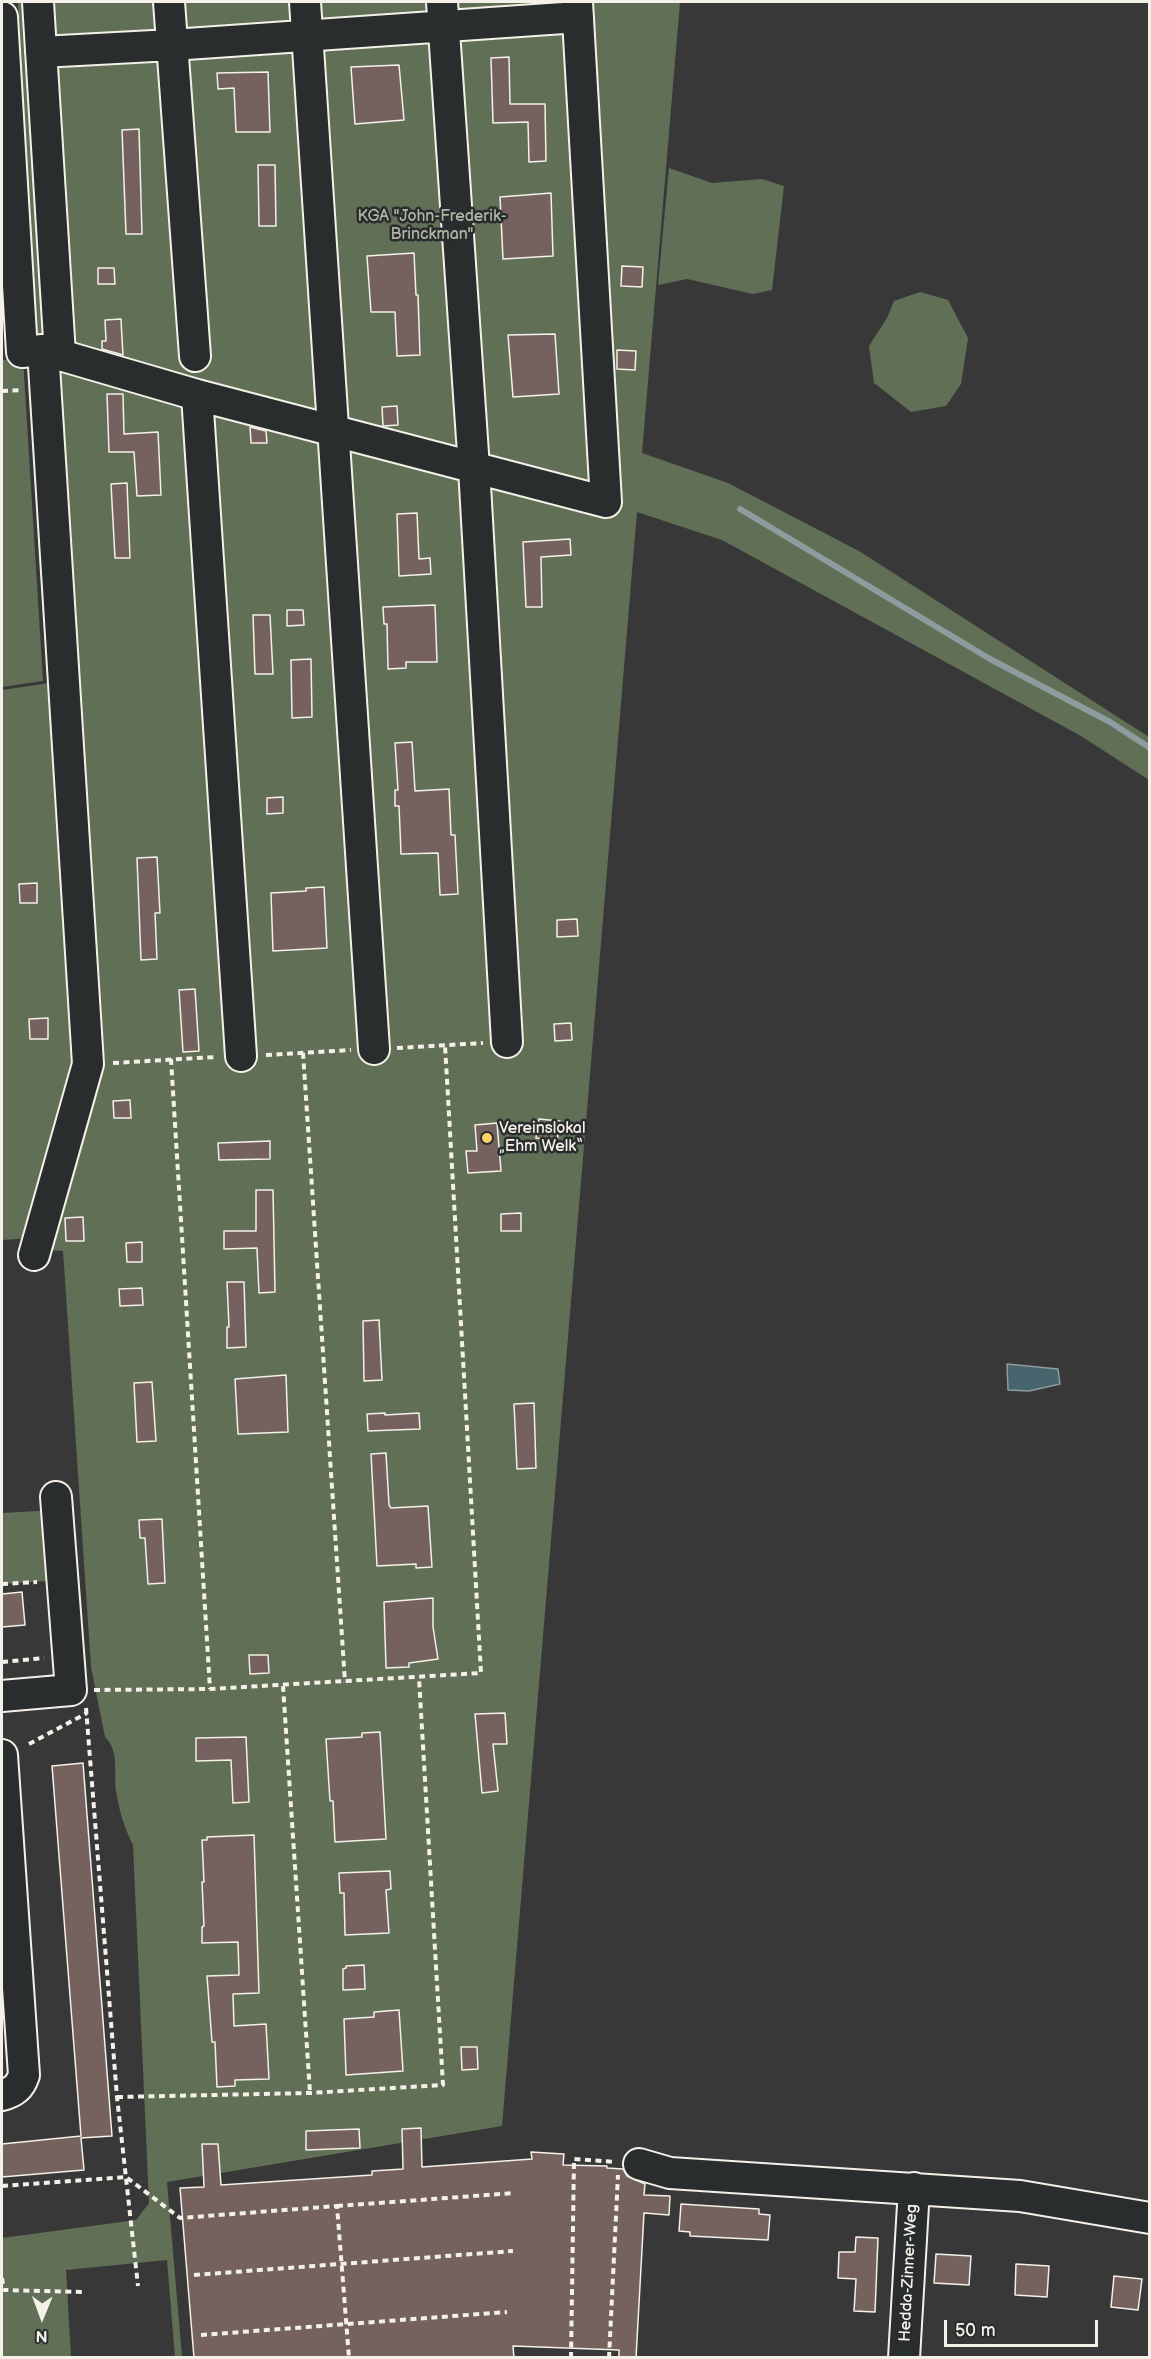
<!DOCTYPE html>
<html>
<head>
<meta charset="utf-8">
<style>
  body { margin:0 }
  #map { position:relative; width:1151px; height:2359px; overflow:hidden; background:#393838; font-family:"Balsamiq Sans",sans-serif }
  canvas { display:block }
  .frame { position:absolute; inset:0; border:3px solid #f4f1e8; pointer-events:none }
  .north { position:absolute; left:12px; top:2287px; width:60px; height:60px; -webkit-text-stroke:4px #2a2d2e; paint-order:stroke; rotate:181deg; font-size:16px; font-weight:700; line-height:24px; text-align:center; color:#f4f1e8 }
  .north::after { content:''; display:block; margin:auto; width:21px; height:27px; background:#f4f1e8; clip-path:polygon(50% 0,100% 100%,50% 72%,0 100%) }
  .scale { position:absolute; left:944px; top:2320px; width:154px; height:27px; box-sizing:border-box; border:3px solid #f4f1e8; border-top:0; padding-left:8px; font-size:18px; line-height:21px; white-space:nowrap; color:#f4f1e8; -webkit-text-stroke:4px #2a2d2e; paint-order:stroke }
</style>
</head>
<body>
<div id="map">
<canvas width="1151" height="2359"></canvas>
<div class="frame"></div>
<div class="north">N</div>
<div class="scale">50 m</div>
</div>
<script>
const context = document.querySelector('canvas').getContext('2d');
context.lineJoin = 'round';
function fill(path, color) { context.fillStyle = color; context.fill(path, 'evenodd'); }
function stroke(path, color, width, dash) { context.strokeStyle = color; context.lineWidth = width; context.lineCap = dash ? 'butt' : 'round'; context.setLineDash(dash || []); context.stroke(path); }
function drawText(font, color, halo, rows, align = 'center') {
  context.font = font + ' "Balsamiq Sans",sans-serif'; context.lineWidth = 5; context.setLineDash([]); context.textBaseline = 'middle'; context.strokeStyle = halo; context.fillStyle = color; for (const [text, x, y, turn = 0] of rows) {
    context.save(); context.translate(x, y); context.rotate((+turn || 0) * Math.PI / 180); context.textAlign = isNaN(turn) ? turn : align; if (halo) context.strokeText(text, 0, 0); context.fillText(text, 0, 0); context.restore();
  }
}
fill(new Path2D(`
  M 18,2 L 680,2 L 642,453 L 728,483 L 859,551 L 1149,737 L 1149,780 L 1081,736 L 722,540 L 637,512 L 502,2126 L 167,2182 L 182,2357 L 175,2357 L 167,2260 L 66,2270 L 71,2357 L 2,2357 L 2,2238 L 136,2220 L 149,2203 L 133,1845 C 124,1827 119,1810 116,1791 C 113,1771 120,1752 105,1737 L 91,1667 L 63,1251 L 48,1250 L 48,1237 L 2,1240 L 2,690 L 49,683 Z
  M 669,168 L 712,183 L 762,179 L 784,186 L 772,290 L 753,294 L 687,279 L 658,285 Z
  M 920,292 L 948,300 L 968,338 L 961,384 L 946,406 L 911,412 L 874,383 L 869,346 L 887,318 L 894,301 Z
  M 23,359 L 43,681 L 2,687 L 2,360 Z
  M 57,1510 L 62,1580 L 2,1584 L 2,1513 Z`), '#616f57');
const water = new Path2D(`
  M 1007,1364 L 1058,1369 L 1060,1384 L 1029,1391 L 1008,1390 Z`);
fill(water, '#48646c');
stroke(water, '#8d9c9e', 1.5);
stroke(new Path2D(`
  M 740,509 L 990,659 L 1110,722 L 1150,748`), '#8d9c9e', 6);
const building = new Path2D(`
  M 509,57 L 510,104 L 545,104 L 546,161 L 529,162 L 528,122 L 493,123 L 491,58 Z
  M 399,65 L 404,120 L 355,124 L 351,67 Z
  M 268,72 L 270,132 L 236,132 L 234,88 L 218,89 L 217,73 Z
  M 139,129 L 142,234 L 126,234 L 122,130 Z
  M 258,165 L 275,165 L 276,226 L 259,226 Z
  M 551,193 L 553,256 L 503,259 L 500,197 Z
  M 414,253 L 416,295 L 418,295 L 420,355 L 397,356 L 395,312 L 371,312 L 367,256 Z
  M 622,266 L 643,267 L 642,287 L 621,286 Z
  M 98,268 L 114,268 L 115,284 L 98,284 Z
  M 121,319 L 122,338 L 123,355 L 102,349 L 102,341 L 106,341 L 105,320 Z
  M 555,334 L 559,394 L 513,397 L 508,335 Z
  M 617,350 L 636,351 L 635,370 L 617,369 Z
  M 107,394 L 123,394 L 124,434 L 158,432 L 161,495 L 137,496 L 134,452 L 109,452 Z
  M 397,406 L 398,425 L 383,426 L 382,407 Z
  M 250,427 L 266,431 L 267,443 L 251,443 Z
  M 127,483 L 130,558 L 115,558 L 111,484 Z
  M 417,513 L 419,559 L 430,558 L 431,574 L 399,576 L 397,514 Z
  M 570,539 L 571,555 L 541,557 L 542,607 L 526,607 L 523,542 Z
  M 435,605 L 437,662 L 406,662 L 406,668 L 388,669 L 387,624 L 384,624 L 383,607 Z
  M 287,610 L 303,610 L 304,625 L 287,626 Z
  M 253,615 L 270,615 L 273,674 L 255,674 Z
  M 311,659 L 312,717 L 292,718 L 291,660 Z
  M 412,742 L 415,791 L 449,789 L 451,835 L 455,835 L 458,894 L 440,895 L 438,853 L 401,854 L 399,806 L 395,806 L 395,790 L 398,790 L 395,743 Z
  M 283,797 L 283,813 L 267,814 L 267,798 Z
  M 157,857 L 160,913 L 155,913 L 157,959 L 141,960 L 137,858 Z
  M 37,883 L 37,903 L 20,903 L 19,884 Z
  M 324,887 L 327,948 L 273,951 L 271,893 L 306,891 L 306,888 Z
  M 577,919 L 578,936 L 557,937 L 557,920 Z
  M 195,989 L 199,1051 L 183,1052 L 179,990 Z
  M 48,1018 L 48,1039 L 30,1039 L 29,1019 Z
  M 571,1023 L 572,1040 L 555,1041 L 554,1024 Z
  M 130,1100 L 131,1118 L 114,1118 L 113,1101 Z
  M 539,1119 L 560,1121 L 557,1141 L 536,1138 Z
  M 497,1123 L 501,1171 L 468,1173 L 466,1151 L 477,1151 L 475,1125 Z
  M 270,1141 L 270,1159 L 219,1160 L 218,1143 Z
  M 256,1190 L 273,1190 L 275,1292 L 259,1293 L 257,1248 L 224,1249 L 224,1231 L 256,1231 Z
  M 521,1213 L 521,1231 L 501,1231 L 501,1214 Z
  M 83,1217 L 84,1241 L 66,1241 L 65,1218 Z
  M 142,1242 L 142,1262 L 127,1262 L 126,1243 Z
  M 227,1282 L 244,1282 L 246,1347 L 227,1348 L 227,1327 L 229,1327 Z
  M 142,1288 L 143,1305 L 120,1306 L 119,1289 Z
  M 379,1320 L 382,1380 L 364,1381 L 363,1321 Z
  M 286,1375 L 288,1432 L 238,1434 L 235,1379 Z
  M 152,1382 L 156,1441 L 137,1442 L 134,1383 Z
  M 534,1403 L 536,1468 L 517,1469 L 514,1404 Z
  M 385,1413 L 385,1415 L 419,1413 L 420,1429 L 368,1431 L 367,1414 Z
  M 386,1453 L 389,1505 L 391,1508 L 428,1506 L 432,1567 L 416,1568 L 416,1564 L 377,1566 L 371,1454 Z
  M 162,1519 L 165,1583 L 148,1584 L 145,1538 L 140,1538 L 139,1520 Z
  M 22,1592 L 25,1625 L 2,1627 L 2,1594 Z
  M 433,1598 L 433,1627 L 438,1659 L 409,1663 L 409,1667 L 386,1668 L 384,1602 Z
  M 249,1655 L 268,1655 L 269,1673 L 250,1674 Z
  M 505,1713 L 507,1744 L 493,1744 L 498,1791 L 482,1793 L 475,1714 Z
  M 380,1732 L 386,1839 L 335,1842 L 333,1801 L 330,1801 L 326,1739 L 362,1737 L 362,1733 Z
  M 246,1737 L 249,1802 L 233,1803 L 231,1760 L 196,1761 L 196,1738 Z
  M 83,1763 L 112,2136 L 81,2138 L 84,2170 L 2,2177 L 2,2144 L 81,2136 L 52,1766 Z
  M 254,1835 L 259,1993 L 233,1994 L 234,2026 L 266,2024 L 269,2079 L 235,2080 L 235,2086 L 217,2087 L 215,2042 L 212,2042 L 207,1976 L 239,1975 L 238,1942 L 202,1943 L 202,1927 L 204,1926 L 202,1882 L 204,1882 L 202,1840 L 207,1840 L 207,1837 Z
  M 390,1871 L 391,1889 L 386,1890 L 389,1933 L 345,1935 L 344,1893 L 340,1893 L 339,1873 Z
  M 364,1965 L 365,1989 L 343,1990 L 343,1969 L 346,1968 L 346,1966 Z
  M 399,2010 L 403,2071 L 346,2075 L 344,2019 L 374,2017 L 374,2012 Z
  M 461,2047 L 477,2047 L 478,2069 L 462,2070 Z
  M 421,2128 L 422,2167 L 532,2159 L 531,2152 L 564,2154 L 563,2165 L 607,2166 L 607,2168 L 623,2169 L 627,2176 L 645,2184 L 644,2195 L 670,2196 L 669,2215 L 644,2213 L 636,2358 L 619,2358 L 619,2350 L 513,2346 L 514,2358 L 194,2358 L 180,2188 L 204,2187 L 202,2144 L 218,2144 L 221,2185 L 372,2175 L 372,2171 L 403,2169 L 402,2129 Z
  M 359,2129 L 360,2148 L 306,2150 L 306,2131 Z
  M 681,2204 L 759,2209 L 759,2214 L 770,2215 L 768,2240 L 690,2236 L 690,2232 L 679,2231 Z
  M 856,2237 L 878,2238 L 875,2312 L 854,2311 L 856,2279 L 838,2278 L 839,2252 L 855,2252 Z
  M 936,2254 L 971,2256 L 969,2285 L 934,2283 Z
  M 1016,2264 L 1049,2266 L 1047,2297 L 1015,2295 Z
  M 1114,2276 L 1142,2279 L 1138,2310 L 1111,2307 Z`);
fill(building, '#75625e');
stroke(building, '#f4f1e8', 1.5);
const minor = new Path2D(`
  M 38,2 L 60,355
  M 169,2 L 195,356
  M 305,2 L 374,1049
  M 442,2 L 474,468 L 507,1042
  M 2,17 L 22,352 L 43,350
  M 41,52 L 172,45 L 578,17
  M 197,395 L 241,1056
  M 34,1255 L 88,1064 L 43,350 L 197,395 L 606,502 L 577,2
  M 2,1696 L 71,1690 L 56,1497
  M 2,1755 L 24,2075 C 20,2087 14,2092 2,2095
  M 639,2164 L 670,2173 L 1020,2196 L 1150,2218
  M 904,2358 L 914,2188`);
stroke(minor, '#f4f1e8', 34);
stroke(new Path2D(`
  M 2,391 L 23,390
  M 397,1048 L 483,1043
  M 303,1053 L 345,1682
  M 266,1055 L 351,1050
  M 171,1059 L 210,1689
  M 113,1063 L 216,1057
  M 2,1584 L 37,1582
  M 2,1662 L 44,1658
  M 283,1686 L 310,2093
  M 94,1690 L 210,1689 L 481,1673 L 445,1045
  M 86,1708 L 117,2097 L 138,2286
  M 29,1744 L 87,1713
  M 117,2097 L 310,2093 L 443,2085 L 419,1678
  M 2,2186 L 126,2177 L 180,2218 L 337,2206 L 349,2358
  M 337,2206 L 515,2193
  M 194,2275 L 513,2251
  M 2,2278 L 4,2290 L 82,2292
  M 201,2335 L 507,2312
  M 571,2358 L 574,2159 L 615,2162
  M 609,2358 L 618,2175`), '#f4f1e8', 4, [6, 4.5]);
stroke(minor, '#2a2d2e', 30);
for (const [x, y, r, color] of [
  [487,1138,6,"#ffd166"]
]) { const dot = new Path2D(); dot.arc(x, y, r, 0, 2 * Math.PI); context.fillStyle = color; context.fill(dot); stroke(dot, '#2a2d2e', 2); }
drawText('16px', '#b2b6a7', '#2a2d2e', [
  ["KGA \"John-Frederik-",432,217],
  ["Brinckman\"",432,235]
]);
drawText('16px', '#f4f1e8', '#2a2d2e', [
  ["Vereinslokal",499,1129],
  ["„Ehm Welk“",499,1147]
], 'left');
drawText('16px', '#f4f1e8', '#2a2d2e', [
  ["Hedda-Zinner-Weg",909,2273,-87]
]);
</script>
</body>
</html>
